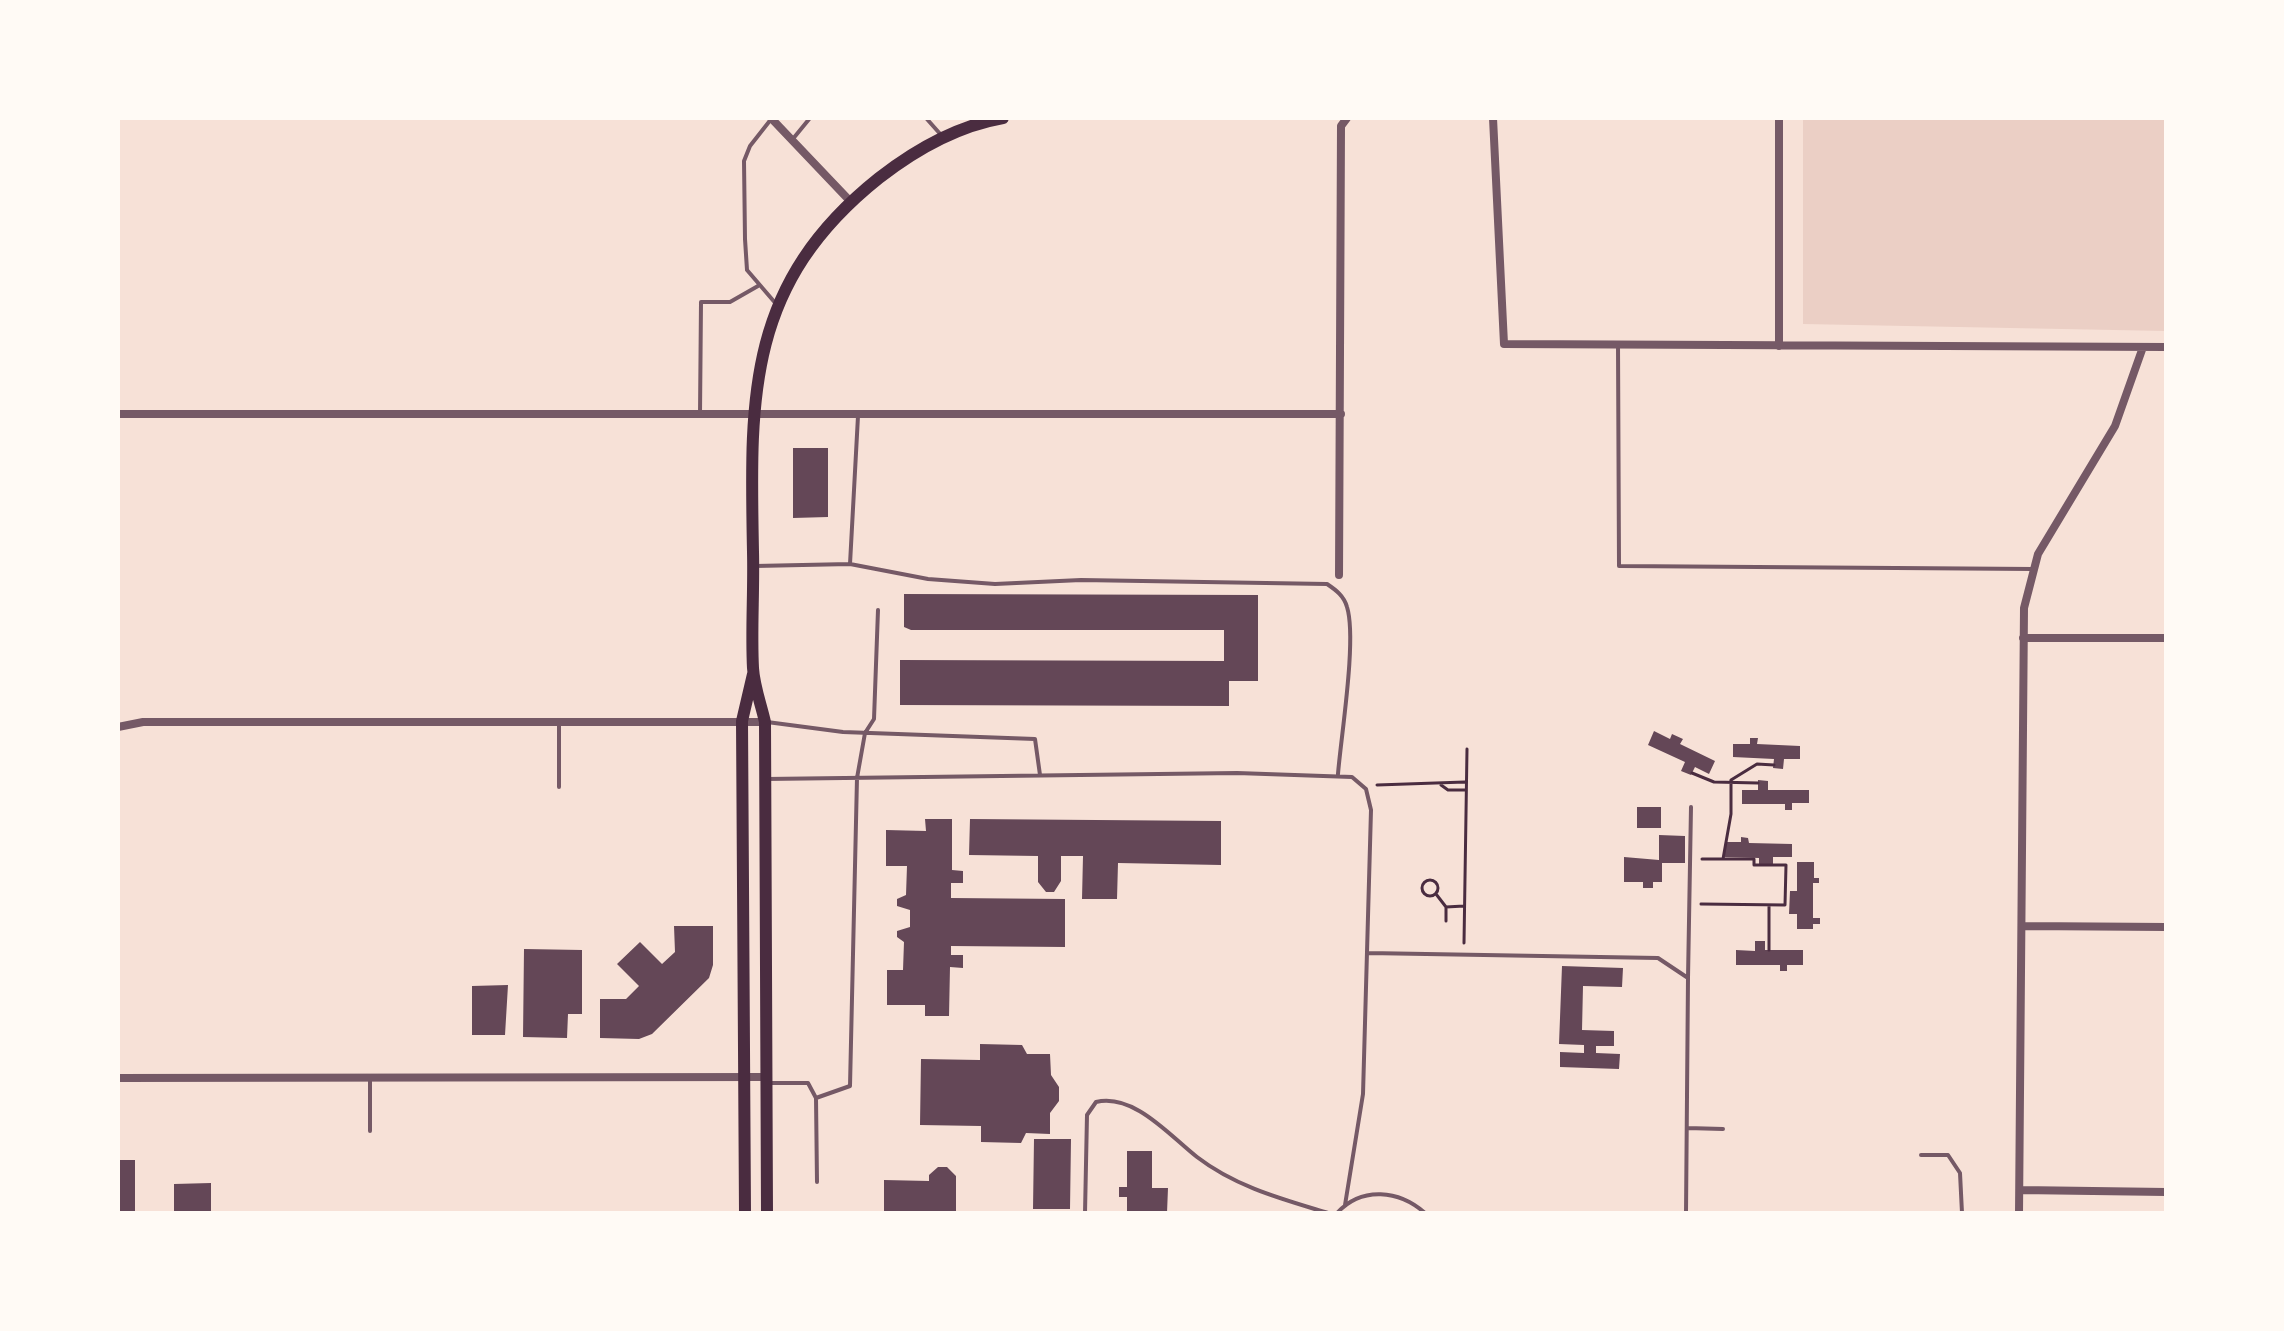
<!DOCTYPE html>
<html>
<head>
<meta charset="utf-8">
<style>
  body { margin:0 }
  #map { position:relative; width:2284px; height:1331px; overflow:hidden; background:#f7e1d7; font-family:"Fira Sans",sans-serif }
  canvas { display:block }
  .frame { position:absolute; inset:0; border:120px solid #fffaf5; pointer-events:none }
</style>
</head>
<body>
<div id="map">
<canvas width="2284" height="1331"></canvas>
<div class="frame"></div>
</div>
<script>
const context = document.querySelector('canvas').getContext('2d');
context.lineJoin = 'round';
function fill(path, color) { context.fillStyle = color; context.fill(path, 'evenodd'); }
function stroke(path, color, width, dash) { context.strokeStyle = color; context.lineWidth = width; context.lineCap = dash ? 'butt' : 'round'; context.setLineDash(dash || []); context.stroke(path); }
fill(new Path2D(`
  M 1803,118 L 2166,118 L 2166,331 L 1803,324 Z`), '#ebcfc5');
fill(new Path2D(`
  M 793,448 L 828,448 L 828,517 L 793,518 Z
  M 904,594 L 1258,595 L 1258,681 L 1229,681 L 1229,706 L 900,705 L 900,660 L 1224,661 L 1224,630 L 911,630 L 904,627 Z
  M 1654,731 L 1670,739 L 1672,734 L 1683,739 L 1680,744 L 1715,761 L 1709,774 L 1695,767 L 1691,775 L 1681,771 L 1685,762 L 1648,745 Z
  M 1750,738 L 1758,738 L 1757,744 L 1800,746 L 1800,759 L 1784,759 L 1783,769 L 1773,768 L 1774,759 L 1733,757 L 1733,744 L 1750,744 Z
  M 1758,780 L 1768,781 L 1768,790 L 1809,790 L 1809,803 L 1792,803 L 1792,810 L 1785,810 L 1785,804 L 1742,804 L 1742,790 L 1758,790 Z
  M 1637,807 L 1661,807 L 1661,828 L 1637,828 Z
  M 925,819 L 952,819 L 952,870 L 963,871 L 963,883 L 951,883 L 951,898 L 1065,899 L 1065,947 L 951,946 L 951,955 L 963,955 L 963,968 L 950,967 L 949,1016 L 925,1016 L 925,1005 L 887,1005 L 887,970 L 903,970 L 904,942 L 897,937 L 897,931 L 910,927 L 910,910 L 897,906 L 897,899 L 906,895 L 907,866 L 886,866 L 886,830 L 926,831 Z
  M 970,819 L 1221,821 L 1221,865 L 1118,863 L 1117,899 L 1082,899 L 1083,856 L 1061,856 L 1061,881 L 1054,892 L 1046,892 L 1038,882 L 1038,856 L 969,855 Z
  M 1659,835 L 1685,836 L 1685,863 L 1662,863 L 1662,882 L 1653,882 L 1653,888 L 1643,888 L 1643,882 L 1624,882 L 1624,857 L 1659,860 Z
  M 1741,837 L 1748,838 L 1749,843 L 1792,844 L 1792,857 L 1773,857 L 1773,865 L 1759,865 L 1759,858 L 1725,857 L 1725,842 L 1741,842 Z
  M 1797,862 L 1814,862 L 1814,878 L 1819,878 L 1819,883 L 1813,883 L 1813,918 L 1820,918 L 1820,924 L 1813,924 L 1813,929 L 1797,929 L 1797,914 L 1789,914 L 1790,891 L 1797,891 Z
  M 674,926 L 713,926 L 713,965 L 709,978 L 652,1034 L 639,1039 L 600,1038 L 600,999 L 626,999 L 639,986 L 617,964 L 640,942 L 662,964 L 675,952 Z
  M 1755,941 L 1765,941 L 1765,950 L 1803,950 L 1803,965 L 1787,965 L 1787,971 L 1780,971 L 1780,965 L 1736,965 L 1736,950 L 1755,951 Z
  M 524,949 L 582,950 L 582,1014 L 568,1014 L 567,1038 L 523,1037 Z
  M 1562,966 L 1623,968 L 1622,987 L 1583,986 L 1582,1030 L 1614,1031 L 1614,1046 L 1596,1046 L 1596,1053 L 1620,1054 L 1619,1069 L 1560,1067 L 1560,1052 L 1584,1053 L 1584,1045 L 1559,1044 Z
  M 508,985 L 505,1035 L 472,1035 L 472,986 Z
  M 980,1044 L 1022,1045 L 1027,1054 L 1050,1054 L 1051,1075 L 1059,1087 L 1059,1101 L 1050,1113 L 1050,1134 L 1026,1133 L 1021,1143 L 981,1142 L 981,1126 L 920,1125 L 921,1059 L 980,1060 Z
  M 1034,1139 L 1071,1139 L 1070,1209 L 1033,1209 Z
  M 1127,1151 L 1152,1151 L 1152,1188 L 1168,1188 L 1167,1213 L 1127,1213 L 1127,1197 L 1119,1197 L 1119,1187 L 1127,1187 Z
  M 118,1160 L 135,1160 L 135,1213 L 118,1213 Z
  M 938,1167 L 947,1167 L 956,1176 L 956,1213 L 884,1213 L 884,1180 L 929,1181 L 929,1175 Z
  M 211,1183 L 211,1213 L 174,1213 L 174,1184 Z`), '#644757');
stroke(new Path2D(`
  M 1692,773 L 1714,782 L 1758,783
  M 1377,785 L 1465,782
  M 1441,785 L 1448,790 L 1466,790
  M 1723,859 L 1731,814 L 1731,780 L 1757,764 L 1774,765
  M1422 888a8 8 0 1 1 16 0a8 8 0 1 1-16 0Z
  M 1436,894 L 1446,907
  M 1701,904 L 1785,905 L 1786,865 L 1754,865 L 1754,859 L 1702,859
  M 1446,921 L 1446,907 L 1464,906
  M 1464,943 L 1467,749
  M 1769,950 L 1769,905`), '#4a2c40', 3);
stroke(new Path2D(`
  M 772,118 L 750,146 L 744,161 L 745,239 L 747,270 L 777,305
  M 926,118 L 942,136
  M 792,140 L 810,118
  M 1618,345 L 1619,566 L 2033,569
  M 700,414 L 701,302 L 730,302 L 758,286
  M 850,564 L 928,579 L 995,584 L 1081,580 L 1327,584 C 1336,590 1344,596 1347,607 C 1357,639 1341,736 1338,774
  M 755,566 L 850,564 L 858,416
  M 767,722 L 843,732 L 1035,739 L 1040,775
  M 559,723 L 559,787
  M 766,779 L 1237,773 L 1352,777 L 1366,789 L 1371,810 L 1363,1094 L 1345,1205
  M 1368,953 L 1658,958 L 1688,978 L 1686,1213
  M 1688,978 L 1691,807
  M 370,1080 L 370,1131
  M 769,1083 L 808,1083 L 816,1098 L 817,1182
  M 816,1098 L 850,1086 L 857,778 L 865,733 L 874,719 L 878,610
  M 1687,1128 L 1723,1129
  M 1921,1155 L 1948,1155 L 1960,1173 L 1962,1213
  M 1085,1213 L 1087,1115 L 1096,1102 C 1134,1093 1170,1136 1197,1157 C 1236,1187 1282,1199 1328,1213
  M 1337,1213 C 1362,1186 1399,1190 1425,1213`), '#755966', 4);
stroke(new Path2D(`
  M 771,118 L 850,201
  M 1493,118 L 1504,344 L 2166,347
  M 1779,346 L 1779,118
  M 118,414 L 1341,414
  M 1339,575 L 1341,126 L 1347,118
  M 2023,638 L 2166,638
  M 118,727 L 143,722 L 765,722
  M 2023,926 L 2166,927
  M 118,1078 L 767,1077
  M 2020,1190 L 2166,1192
  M 2019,1213 L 2024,608 L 2038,554 L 2115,426 L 2143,347`), '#755966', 8);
stroke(new Path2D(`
  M 745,1213 L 742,721 L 753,674
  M 767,1213 L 765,722 C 761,704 754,686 753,668 C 751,630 754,591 753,552 C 750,397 746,284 879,178 C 915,150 957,126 1003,118`), '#4a2c40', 12);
</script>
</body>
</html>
